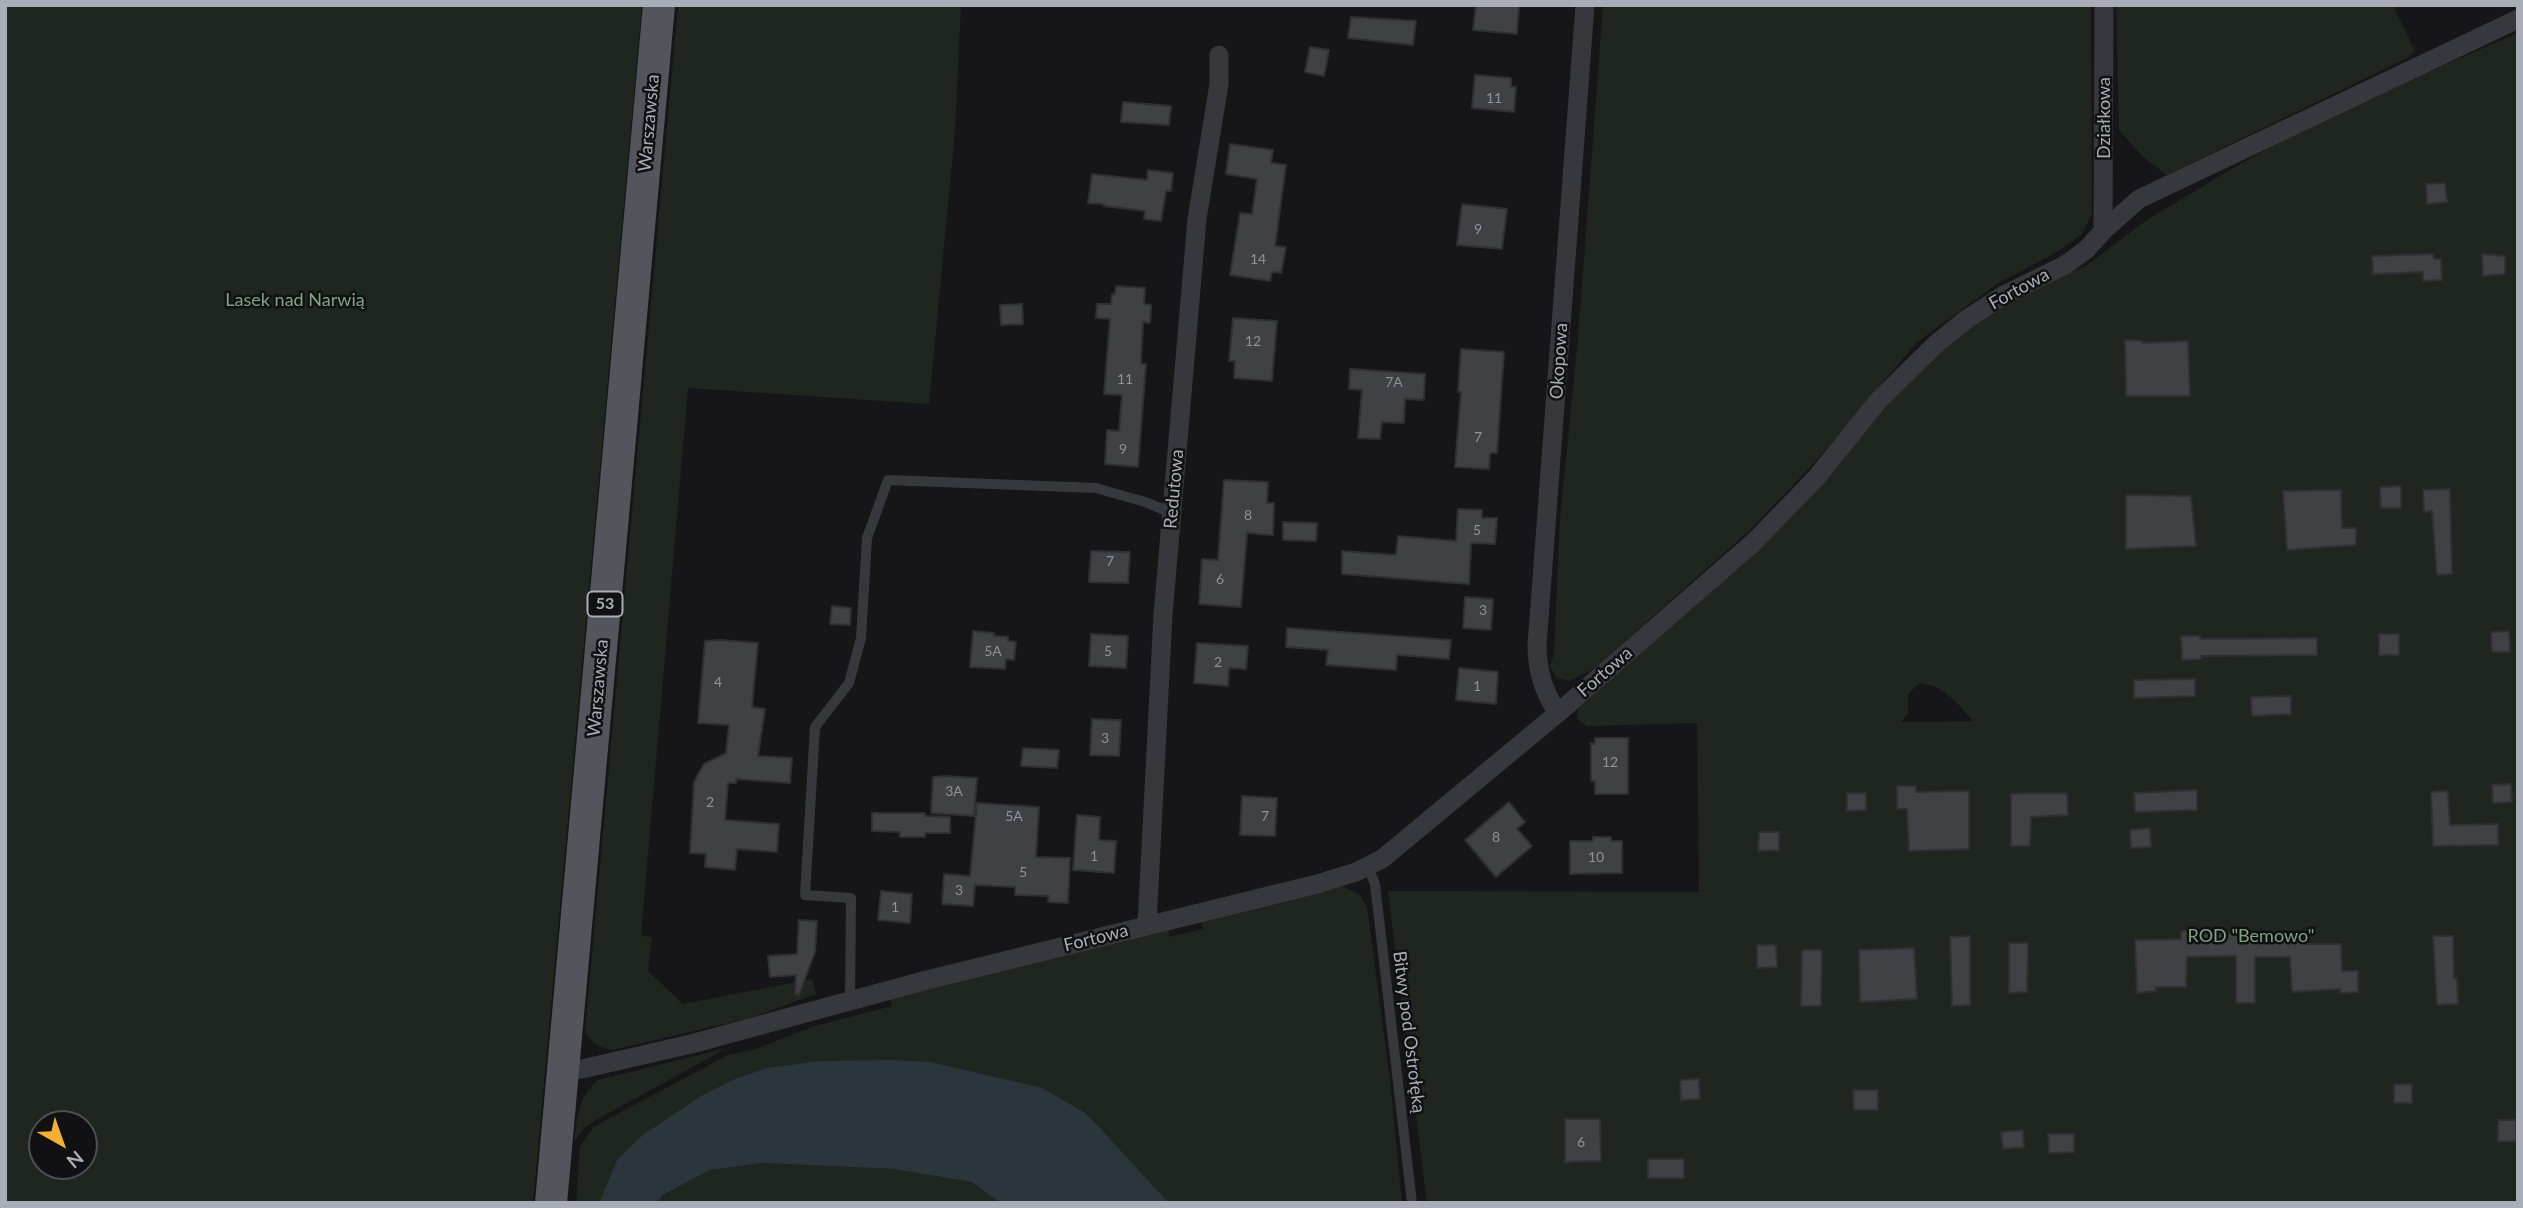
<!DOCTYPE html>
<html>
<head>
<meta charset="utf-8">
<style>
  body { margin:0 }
  #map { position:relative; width:2523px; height:1208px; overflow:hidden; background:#161618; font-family:Lato,sans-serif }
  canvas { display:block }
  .frame { position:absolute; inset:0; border:7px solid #a8adb8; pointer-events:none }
  .north { position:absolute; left:28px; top:1110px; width:70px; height:70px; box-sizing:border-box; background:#111113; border:2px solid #4d4f55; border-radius:50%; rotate:140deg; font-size:19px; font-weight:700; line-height:28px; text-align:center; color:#a8adb8 }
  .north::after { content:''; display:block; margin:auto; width:24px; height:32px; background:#f2b134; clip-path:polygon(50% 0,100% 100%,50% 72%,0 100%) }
</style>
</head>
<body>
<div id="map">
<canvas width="2523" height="1208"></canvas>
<div class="frame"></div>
<div class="north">N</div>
</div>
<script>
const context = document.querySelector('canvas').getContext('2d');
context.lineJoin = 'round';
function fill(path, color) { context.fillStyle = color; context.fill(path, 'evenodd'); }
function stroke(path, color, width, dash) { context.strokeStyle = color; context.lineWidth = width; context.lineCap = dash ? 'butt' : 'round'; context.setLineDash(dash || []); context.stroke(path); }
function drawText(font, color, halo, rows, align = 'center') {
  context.font = font + ' Lato,sans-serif'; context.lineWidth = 5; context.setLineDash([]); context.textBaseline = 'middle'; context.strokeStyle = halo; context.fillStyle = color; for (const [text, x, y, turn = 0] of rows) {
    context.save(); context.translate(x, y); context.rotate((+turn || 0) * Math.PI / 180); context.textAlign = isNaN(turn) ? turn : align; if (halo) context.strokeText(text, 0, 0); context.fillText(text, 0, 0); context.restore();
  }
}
fill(new Path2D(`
  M 5,5 L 642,5 L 533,1203 L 5,1203 ZM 42,1124 L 84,1124 L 84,1166 L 42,1166 Z
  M 678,5 L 961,5 L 955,131 L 929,404 L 688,388 L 641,936 L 652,937 L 648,971 L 683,1004 L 812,979 L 816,994 L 750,1018 L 612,1050 C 598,1047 592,1044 585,1031 Z
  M 1603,5 L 2091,5 L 2092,214 L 2081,235 L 2057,252 L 1997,284 L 1916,343 L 1817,460 L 1751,529 L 1595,668 L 1569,681 L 1557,678 L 1550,666 L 1554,654 L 1560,518 L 1578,338 Z
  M 2116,5 L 2393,5 L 2415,51 L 2407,58 L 2167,175 L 2143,157 L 2119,130 Z
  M 2518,33 L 2518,1203 L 1427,1203 L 1388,891 L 1699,892 L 1697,723 L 1587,726 L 1577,719 L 1578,708 L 1759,549 L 1835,470 L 1878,413 L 1908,379 L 1977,321 L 2036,288 L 2087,265 L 2148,219 L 2286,137 L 2349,106 ZM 1920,683 C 1945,686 1957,703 1973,721 L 1901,722 L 1908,714 L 1908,694 Z
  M 1342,886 L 1359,894 L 1367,907 L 1390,1080 L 1402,1203 L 1169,1203 L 1087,1114 L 617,1160 L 599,1203 L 576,1203 L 580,1147 L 593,1127 L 728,1055 L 753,1050 L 815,1026 L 892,1006 L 890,998 L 1168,930 L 1170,937 L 1203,929 L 1201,921 Z
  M 727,1048 L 596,1120 L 583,1129 L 574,1142 C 577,1118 578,1097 598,1080 Z
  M 763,1163 L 894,1169 L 972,1182 L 1001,1203 L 656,1203 L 663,1195 L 710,1170 Z`), '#1e261f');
fill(new Path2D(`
  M 892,1060 L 930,1062 L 1042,1088 L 1087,1114 L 1169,1203 L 1001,1203 L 972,1182 L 894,1169 L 763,1163 L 710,1170 L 663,1195 L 656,1203 L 599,1203 L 617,1160 L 643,1135 L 701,1096 L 735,1079 L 767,1068 L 822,1061 Z`), '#2c353c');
const building = new Path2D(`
  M 1476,5 L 1519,5 L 1517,34 L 1473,30 Z
  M 1351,17 L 1416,21 L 1413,45 L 1348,38 Z
  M 1310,47 L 1329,50 L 1324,76 L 1305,72 Z
  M 1475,75 L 1511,78 L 1511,87 L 1516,87 L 1514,112 L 1472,108 Z
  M 1123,102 L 1171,106 L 1169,125 L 1121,122 Z
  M 1230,144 L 1273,150 L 1271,163 L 1286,165 L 1275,246 L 1286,247 L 1281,273 L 1272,272 L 1270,281 L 1230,275 L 1240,213 L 1252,214 L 1257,179 L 1226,174 Z
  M 1148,170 L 1173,173 L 1171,191 L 1166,191 L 1161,221 L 1144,219 L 1145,211 L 1104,206 L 1104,204 L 1088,203 L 1092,174 L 1147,180 Z
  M 2445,183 L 2447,202 L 2427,204 L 2426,184 Z
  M 1462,204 L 1507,209 L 1502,249 L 1457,245 Z
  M 2433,254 L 2434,259 L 2441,259 L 2442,280 L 2423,281 L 2423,272 L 2373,274 L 2372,256 Z
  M 2482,254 L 2505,256 L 2505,274 L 2483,276 Z
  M 1116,286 L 1145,288 L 1144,304 L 1151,305 L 1150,323 L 1143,322 L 1141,361 L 1141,364 L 1146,364 L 1138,467 L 1105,464 L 1107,430 L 1119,431 L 1122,395 L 1104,394 L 1110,319 L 1096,318 L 1097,304 L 1111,304 L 1112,294 L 1115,294 Z
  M 1022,304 L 1023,324 L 1001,325 L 1000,305 Z
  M 1233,318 L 1277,321 L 1272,381 L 1234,378 L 1235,361 L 1229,361 Z
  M 2125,340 L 2143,341 L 2143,343 L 2188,341 L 2190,396 L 2126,396 Z
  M 1461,349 L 1504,352 L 1497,453 L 1490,453 L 1489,469 L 1455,467 L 1461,392 L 1458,392 Z
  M 1350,369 L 1425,374 L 1424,400 L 1405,399 L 1404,423 L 1382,422 L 1380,439 L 1358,438 L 1362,390 L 1349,389 Z
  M 1224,480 L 1268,482 L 1267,503 L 1274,503 L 1273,535 L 1247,533 L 1241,607 L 1199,604 L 1202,559 L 1218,560 Z
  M 2401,486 L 2401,508 L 2381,508 L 2380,487 Z
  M 2450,489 L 2452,574 L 2437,575 L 2432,511 L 2424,512 L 2423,490 Z
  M 2341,490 L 2342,528 L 2356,528 L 2356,545 L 2287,550 L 2283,491 Z
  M 2126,495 L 2191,496 L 2196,546 L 2126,549 Z
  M 1458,509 L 1482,510 L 1482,518 L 1497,518 L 1495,544 L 1471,543 L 1469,584 L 1342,574 L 1342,551 L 1396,555 L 1398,536 L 1456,541 Z
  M 1283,522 L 1317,523 L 1316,541 L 1283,540 Z
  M 1091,551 L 1130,552 L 1128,583 L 1089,582 Z
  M 1465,597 L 1493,599 L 1491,630 L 1463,628 Z
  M 832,606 L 851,608 L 850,625 L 830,624 Z
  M 1287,628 L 1451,640 L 1449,659 L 1397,655 L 1396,670 L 1326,665 L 1328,650 L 1286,647 Z
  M 973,631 L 994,633 L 994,636 L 1008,637 L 1008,641 L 1016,642 L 1014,660 L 1006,659 L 1005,669 L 970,667 Z
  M 2509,631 L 2510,652 L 2492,652 L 2491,632 Z
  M 1091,634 L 1128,636 L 1126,668 L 1089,666 Z
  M 2379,634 L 2399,634 L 2399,655 L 2379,655 Z
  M 2181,636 L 2200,636 L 2200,639 L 2317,638 L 2317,655 L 2201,656 L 2201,659 L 2182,660 Z
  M 720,640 L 758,643 L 752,707 L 765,709 L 758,756 L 792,758 L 790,783 L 736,779 L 736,783 L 728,783 L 725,820 L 779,824 L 777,852 L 737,849 L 735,870 L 705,867 L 706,854 L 690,853 L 694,782 L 704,764 L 726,753 L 729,725 L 698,723 L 705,641 Z
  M 1197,643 L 1248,646 L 1246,669 L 1229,668 L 1228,686 L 1194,683 Z
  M 1459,668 L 1498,672 L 1496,704 L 1456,700 Z
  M 2195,679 L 2195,696 L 2134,698 L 2134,680 Z
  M 2291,696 L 2291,714 L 2252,716 L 2251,697 Z
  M 1092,719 L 1121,720 L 1119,756 L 1090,755 Z
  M 1595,738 L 1628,738 L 1628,794 L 1595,794 L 1595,781 L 1591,781 L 1591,743 L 1595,744 Z
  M 1023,748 L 1059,750 L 1057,768 L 1021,766 Z
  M 945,776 L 977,778 L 974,816 L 931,813 L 933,777 Z
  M 2511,784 L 2512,802 L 2493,803 L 2492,785 Z
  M 1897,786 L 1916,786 L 1916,792 L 1969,791 L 1969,849 L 1909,851 L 1907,809 L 1897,809 Z
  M 2197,790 L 2197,810 L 2135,812 L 2134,793 Z
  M 2448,791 L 2450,825 L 2498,824 L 2498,845 L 2433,846 L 2431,792 Z
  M 1847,793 L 1866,793 L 1866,810 L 1847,811 Z
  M 2030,793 L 2067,793 L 2068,815 L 2031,817 L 2030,846 L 2011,846 L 2011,794 Z
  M 1242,796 L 1277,798 L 1275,836 L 1240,835 Z
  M 1509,802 L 1525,822 L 1517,829 L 1532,846 L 1496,877 L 1465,840 Z
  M 977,803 L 1039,807 L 1036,857 L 1070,858 L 1068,903 L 1048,902 L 1049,896 L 1015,895 L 1015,887 L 975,885 L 973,906 L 942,904 L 944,874 L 970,876 Z
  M 872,813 L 925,813 L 925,816 L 950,817 L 950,833 L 925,833 L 925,837 L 900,837 L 900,832 L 872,831 Z
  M 1077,815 L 1100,817 L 1099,840 L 1116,841 L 1114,873 L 1073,870 Z
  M 2150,828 L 2151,847 L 2131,848 L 2130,830 Z
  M 1759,832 L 1779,832 L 1779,850 L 1758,851 Z
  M 1593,837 L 1611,837 L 1611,841 L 1622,841 L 1622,873 L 1570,874 L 1570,841 L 1593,841 Z
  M 881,891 L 912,894 L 910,923 L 878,920 Z
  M 799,920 L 817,921 L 815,952 L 799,995 L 795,994 L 796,975 L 770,977 L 768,956 L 797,954 Z
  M 2201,930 L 2201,934 L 2253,933 L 2254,937 L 2306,936 L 2306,944 L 2341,944 L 2342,971 L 2358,971 L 2358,992 L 2340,993 L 2340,989 L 2292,992 L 2290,957 L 2255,957 L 2255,1003 L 2236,1003 L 2236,956 L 2187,957 L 2186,987 L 2155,987 L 2156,991 L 2137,993 L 2135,940 L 2181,939 L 2181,931 Z
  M 1970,936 L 1970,1005 L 1952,1006 L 1950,937 Z
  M 2433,936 L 2453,936 L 2454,978 L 2457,978 L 2458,1004 L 2437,1005 Z
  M 2009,943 L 2028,943 L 2027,992 L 2009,993 Z
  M 1757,945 L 1776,945 L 1777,967 L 1757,968 Z
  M 1914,948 L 1917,999 L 1860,1002 L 1859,950 Z
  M 1802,950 L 1822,950 L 1821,1005 L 1819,1006 L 1801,1006 Z
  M 1699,1079 L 1700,1099 L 1681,1100 L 1680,1080 Z
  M 2412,1084 L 2412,1103 L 2394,1103 L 2394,1085 Z
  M 1853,1090 L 1878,1090 L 1878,1110 L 1854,1110 Z
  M 1565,1119 L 1600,1119 L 1601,1161 L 1565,1162 Z
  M 2498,1120 L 2516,1120 L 2516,1141 L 2498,1142 Z
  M 2023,1130 L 2024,1147 L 2003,1149 L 2001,1132 Z
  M 2048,1134 L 2074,1134 L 2074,1152 L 2049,1153 Z
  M 1648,1159 L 1684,1159 L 1684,1178 L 1648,1178 Z`);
fill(building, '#404145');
stroke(building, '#303034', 2);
stroke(new Path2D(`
  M 1368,867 L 1375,884 L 1412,1203
  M 850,1000 L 851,898 L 805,895 L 815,727 L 849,683 L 861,638 L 867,538 L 888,480 L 1096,488 L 1145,502 L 1172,513`), '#37383d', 10);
stroke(new Path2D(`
  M 2103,231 L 2104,5
  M 1558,713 C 1543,692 1537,671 1537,645 L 1585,5
  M 1147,925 L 1163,615 L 1197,219 L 1219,84 L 1219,55
  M 563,1070 L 582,1069 L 691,1044 L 927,980 L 1317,884 L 1356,872 L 1382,859 L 1558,713 L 1754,542 L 1816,478 L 1878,401 L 1936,344 L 1967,319 L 2004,295 L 2065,265 L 2087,249 L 2103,231 L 2139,199 L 2518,19`), '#37383d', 19);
stroke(new Path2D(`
  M 551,1203 L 659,5`), '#53555c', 32);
drawText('14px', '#8e929b', null, [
  ["11",1494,98],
  ["9",1478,229],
  ["14",1258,259],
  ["12",1253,341],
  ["11",1125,379],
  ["7A",1394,382],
  ["7",1478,437],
  ["9",1123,449],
  ["8",1248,515],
  ["5",1477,530],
  ["7",1110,561],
  ["6",1220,579],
  ["3",1483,610],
  ["5A",993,651],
  ["5",1108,651],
  ["2",1218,662],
  ["4",718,682],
  ["1",1477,686],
  ["3",1105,738],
  ["12",1610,762],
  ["3A",954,791],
  ["2",710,802],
  ["5A",1014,816],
  ["7",1265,816],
  ["8",1496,837],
  ["1",1094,856],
  ["10",1596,857],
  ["5",1023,872],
  ["3",959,890],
  ["1",895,907],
  ["6",1581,1142]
]);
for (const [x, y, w] of [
  [605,604,35]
]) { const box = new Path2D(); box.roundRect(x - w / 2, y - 12.5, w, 25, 5); context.fillStyle = '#111113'; context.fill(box); stroke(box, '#a8adb8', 2); }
drawText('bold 16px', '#a8adb8', null, [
  ["53",605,604]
]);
drawText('18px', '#a8adb8', '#111113', [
  ["Działkowa",2104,118,-90],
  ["Warszawska",649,123,-85],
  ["Fortowa",2019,289,-29],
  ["Okopowa",1559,361,-86],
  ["Redutowa",1174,489,-85],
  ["Fortowa",1605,672,-41],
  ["Warszawska",598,688,-85],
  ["Fortowa",1096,938,-14],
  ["Bitwy pod Ostrołęką",1409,1032,83]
]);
drawText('18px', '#7fa381', '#111113', [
  ["Lasek nad Narwią",295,300],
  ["ROD \"Bemowo\"",2251,936]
]);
</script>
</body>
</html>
